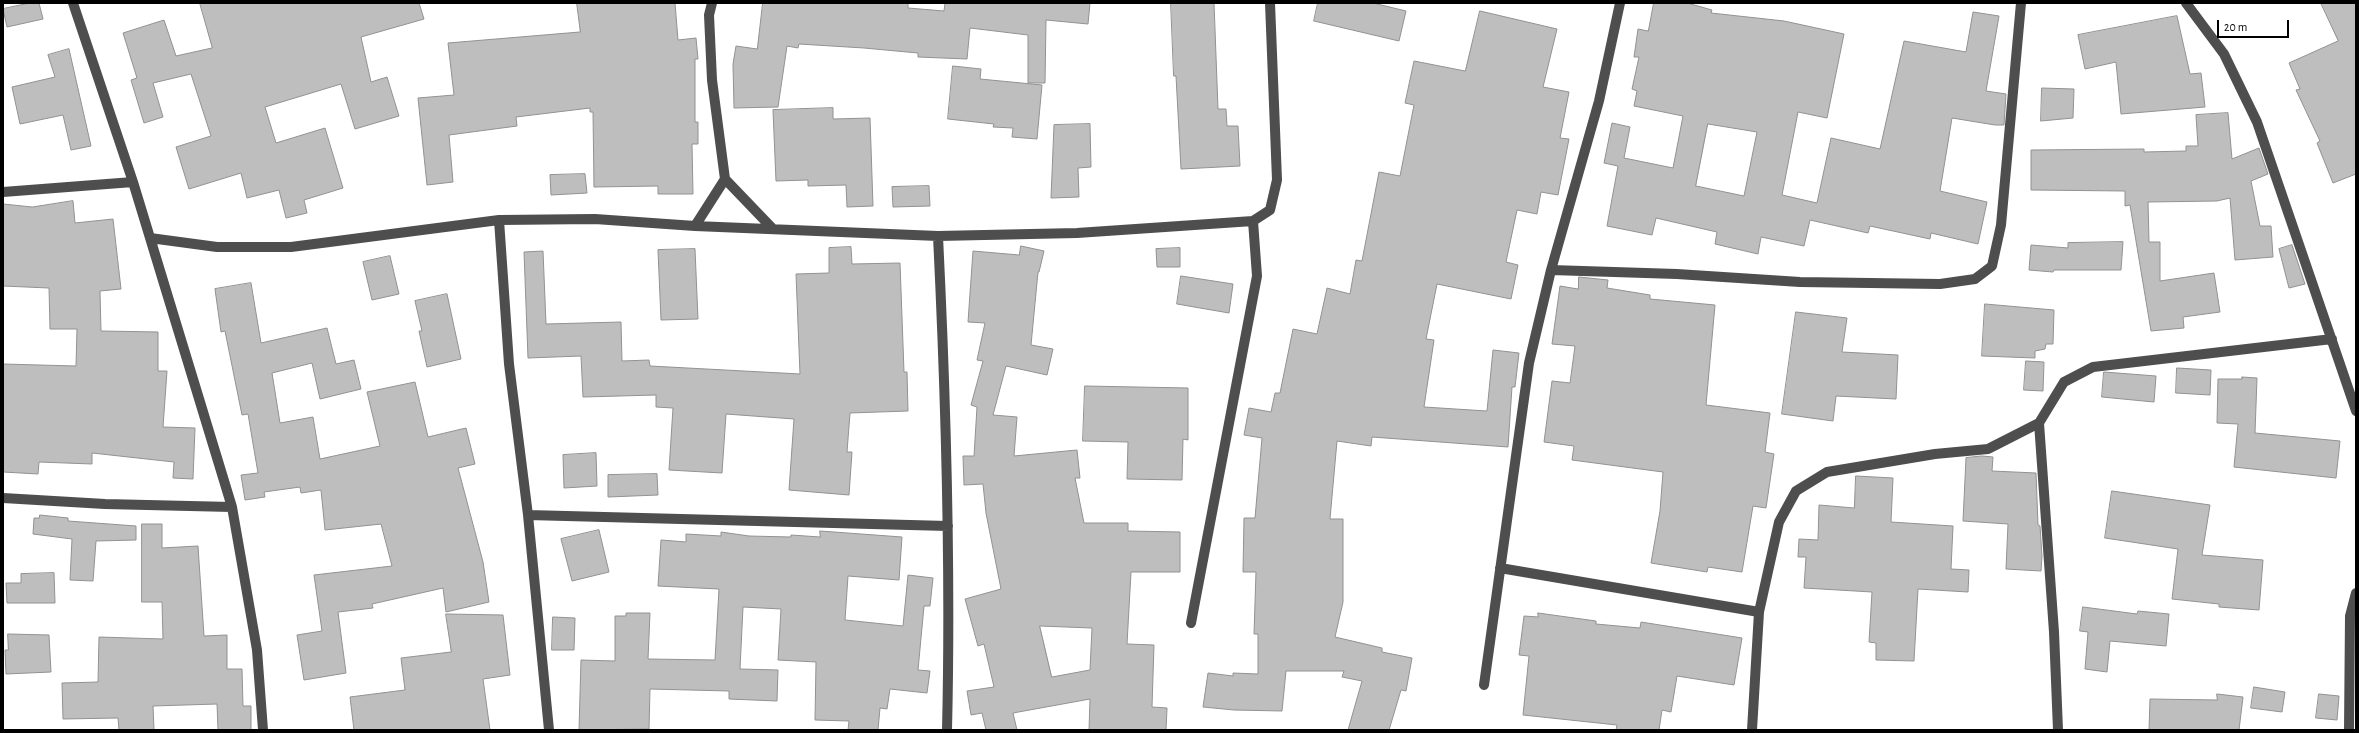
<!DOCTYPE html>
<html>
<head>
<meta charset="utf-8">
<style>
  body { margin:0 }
  #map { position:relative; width:2359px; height:733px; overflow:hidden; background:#fff; font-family:"Alegreya Sans",sans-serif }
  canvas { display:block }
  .frame { position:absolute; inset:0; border:4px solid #000; pointer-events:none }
  .scale { position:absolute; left:2217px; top:20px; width:72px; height:18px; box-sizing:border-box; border:2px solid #000; border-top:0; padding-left:5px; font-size:12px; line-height:14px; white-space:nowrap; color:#000; -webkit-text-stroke:3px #fff; paint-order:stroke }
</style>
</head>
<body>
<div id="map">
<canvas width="2359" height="733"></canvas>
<div class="frame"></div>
<div class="scale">20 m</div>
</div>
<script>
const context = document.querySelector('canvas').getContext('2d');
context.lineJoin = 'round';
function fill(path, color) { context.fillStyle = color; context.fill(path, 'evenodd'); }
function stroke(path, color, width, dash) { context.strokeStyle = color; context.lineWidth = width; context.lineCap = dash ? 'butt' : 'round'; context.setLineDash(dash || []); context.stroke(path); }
const building = new Path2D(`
  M 30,3 L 39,3 L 43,19 L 7,27 L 3,9 Z
  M 200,3 L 419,3 L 424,19 L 361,37 L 371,82 L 387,77 L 399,116 L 355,129 L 341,84 L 265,107 L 276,143 L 325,128 L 343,188 L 304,200 L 307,213 L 286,218 L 279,190 L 247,198 L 241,173 L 189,189 L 176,147 L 211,136 L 191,74 L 153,83 L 163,117 L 144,123 L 131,80 L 137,78 L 123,33 L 164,20 L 176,56 L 212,48 Z
  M 577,3 L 675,3 L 678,40 L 696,38 L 698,59 L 695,59 L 695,122 L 698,122 L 698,144 L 692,144 L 693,194 L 658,194 L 658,186 L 594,187 L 593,112 L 590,112 L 590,108 L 516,117 L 517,126 L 449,135 L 453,182 L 427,185 L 418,98 L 454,95 L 448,43 L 580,32 Z
  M 763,3 L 908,3 L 908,8 L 944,11 L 945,3 L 1090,3 L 1088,24 L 1046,20 L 1045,83 L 1028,83 L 1028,35 L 970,28 L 967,59 L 918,57 L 918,53 L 864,48 L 799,44 L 798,48 L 787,46 L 778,107 L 734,108 L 733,64 L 736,46 L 757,49 Z
  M 1171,3 L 1214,3 L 1218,109 L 1226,109 L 1227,126 L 1238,126 L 1240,166 L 1181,169 L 1176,76 L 1174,76 Z
  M 1318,3 L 1373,3 L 1406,11 L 1399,41 L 1314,21 Z
  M 1654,3 L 1687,3 L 1712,10 L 1711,13 L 1784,21 L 1844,34 L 1827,118 L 1798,112 L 1782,195 L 1817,203 L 1831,138 L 1880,149 L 1904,41 L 1966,52 L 1973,12 L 1999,16 L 1986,91 L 2006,94 L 2004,125 L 1995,125 L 1952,118 L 1940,191 L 1987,202 L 1978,244 L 1931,233 L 1930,239 L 1870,226 L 1868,233 L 1810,220 L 1804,246 L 1761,237 L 1758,254 L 1715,244 L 1717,232 L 1656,218 L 1652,235 L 1607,226 L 1618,166 L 1604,163 L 1612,123 L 1630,127 L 1624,158 L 1673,168 L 1683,116 L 1634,106 L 1637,91 L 1632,89 L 1639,57 L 1634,57 L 1638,29 L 1648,31 ZM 1708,124 L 1757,132 L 1744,196 L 1696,186 Z
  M 2321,3 L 2356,3 L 2356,174 L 2333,183 L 2317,143 L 2320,141 L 2296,90 L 2300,89 L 2289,63 L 2338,41 Z
  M 1480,11 L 1557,29 L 1543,87 L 1569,92 L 1560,138 L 1569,139 L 1558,195 L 1541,192 L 1537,214 L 1517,210 L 1506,262 L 1518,265 L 1511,299 L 1437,284 L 1426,339 L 1434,340 L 1424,407 L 1487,411 L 1493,350 L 1519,353 L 1515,387 L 1512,387 L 1508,447 L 1372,437 L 1371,446 L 1337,441 L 1330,519 L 1343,519 L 1343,602 L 1335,637 L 1382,648 L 1382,652 L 1412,658 L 1406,691 L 1401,690 L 1389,730 L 1348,730 L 1362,681 L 1342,677 L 1344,671 L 1286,671 L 1282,711 L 1234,710 L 1203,707 L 1208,673 L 1233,676 L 1233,673 L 1258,674 L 1258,634 L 1254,634 L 1256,572 L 1243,572 L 1244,518 L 1255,518 L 1262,438 L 1244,435 L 1249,408 L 1271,412 L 1275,393 L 1280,393 L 1293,329 L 1317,334 L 1327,288 L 1350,294 L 1356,260 L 1362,261 L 1379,172 L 1400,176 L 1414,105 L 1405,103 L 1414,61 L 1465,71 Z
  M 2177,16 L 2190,74 L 2201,73 L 2205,107 L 2121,114 L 2116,62 L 2085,69 L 2078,35 Z
  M 69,49 L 91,146 L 71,150 L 63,115 L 20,124 L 12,87 L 55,77 L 48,55 Z
  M 953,66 L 981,69 L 980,79 L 1042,85 L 1037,139 L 1012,137 L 1013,128 L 993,127 L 994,124 L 948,119 Z
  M 2042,88 L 2074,89 L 2073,118 L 2041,121 Z
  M 833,108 L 833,119 L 870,118 L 873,206 L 847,207 L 846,185 L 808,186 L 808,180 L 776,181 L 773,110 Z
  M 2228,113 L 2232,159 L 2259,148 L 2268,174 L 2251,181 L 2260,226 L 2271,226 L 2273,257 L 2235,260 L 2230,198 L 2217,201 L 2148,202 L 2149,242 L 2160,242 L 2160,281 L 2214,273 L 2220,312 L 2183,317 L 2184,328 L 2151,331 L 2130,205 L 2125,206 L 2125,191 L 2031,190 L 2031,150 L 2144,149 L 2144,152 L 2186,151 L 2186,146 L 2198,146 L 2196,115 Z
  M 1090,124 L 1091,167 L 1078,168 L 1079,197 L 1051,198 L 1054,125 Z
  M 585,174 L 587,193 L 551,195 L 550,175 Z
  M 929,186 L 930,206 L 893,207 L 892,187 Z
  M 73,201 L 75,223 L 113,219 L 121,289 L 100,291 L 101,331 L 158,332 L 158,371 L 167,371 L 163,427 L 195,428 L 193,479 L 173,478 L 174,462 L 92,453 L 92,464 L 39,462 L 38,474 L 3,472 L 3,364 L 76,366 L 77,329 L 50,329 L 49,288 L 3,286 L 3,204 L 32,207 Z
  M 2123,242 L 2121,270 L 2054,270 L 2053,272 L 2029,270 L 2031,245 L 2068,248 L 2068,243 Z
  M 2292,245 L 2305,284 L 2289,288 L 2279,249 Z
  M 1021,246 L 1044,251 L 1039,272 L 1038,272 L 1031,345 L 1053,349 L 1047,375 L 1006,366 L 993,415 L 1017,417 L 1014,456 L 1077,450 L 1080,478 L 1075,478 L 1084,523 L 1128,523 L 1128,531 L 1180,532 L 1180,572 L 1131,572 L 1127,644 L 1154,645 L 1152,707 L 1167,708 L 1166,730 L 1089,730 L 1090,699 L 1013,713 L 1017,730 L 986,730 L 982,713 L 971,715 L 967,691 L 994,687 L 984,644 L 978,646 L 965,599 L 1001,589 L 986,513 L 983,484 L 964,485 L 963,456 L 974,456 L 977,407 L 971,405 L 983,361 L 977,360 L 985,323 L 968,322 L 973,251 L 1019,255 ZM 1040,626 L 1092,628 L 1090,670 L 1052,677 Z
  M 851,247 L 852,264 L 900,263 L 904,372 L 907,372 L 908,411 L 850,413 L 847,452 L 852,452 L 849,495 L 789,490 L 794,419 L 726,414 L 722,473 L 669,470 L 673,408 L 656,407 L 656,395 L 583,397 L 581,356 L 528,358 L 524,252 L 543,251 L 546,324 L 621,322 L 622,361 L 649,360 L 650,366 L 800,374 L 796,274 L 829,273 L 829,248 Z
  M 1180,248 L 1180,267 L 1157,267 L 1156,249 Z
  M 695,249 L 698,319 L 661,320 L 658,250 Z
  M 390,256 L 399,294 L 372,300 L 363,262 Z
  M 1181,276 L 1233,284 L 1229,313 L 1177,304 Z
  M 1579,277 L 1608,280 L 1607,288 L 1650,295 L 1650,299 L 1715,305 L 1706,405 L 1770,413 L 1765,452 L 1774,454 L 1766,508 L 1753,506 L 1742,572 L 1708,567 L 1707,572 L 1651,563 L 1660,511 L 1663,472 L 1572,460 L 1574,446 L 1544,442 L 1552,381 L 1570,383 L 1575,346 L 1552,344 L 1560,286 L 1578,289 Z
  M 251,283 L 261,343 L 327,328 L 336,364 L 354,360 L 361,389 L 320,399 L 312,363 L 272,373 L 280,423 L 313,417 L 320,459 L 380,446 L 367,392 L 415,382 L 428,437 L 466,428 L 475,464 L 458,468 L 483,562 L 489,602 L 446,612 L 443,588 L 372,604 L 373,608 L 338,612 L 346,673 L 304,680 L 297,635 L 322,631 L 314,575 L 392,566 L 381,524 L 325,530 L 321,490 L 301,493 L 300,487 L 264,492 L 265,497 L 245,500 L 241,475 L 258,473 L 248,414 L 242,415 L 225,331 L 221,332 L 215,289 Z
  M 447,294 L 461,359 L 427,367 L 419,331 L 422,331 L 415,301 Z
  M 1985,304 L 2054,310 L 2053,344 L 2046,344 L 2045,349 L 2035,351 L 2035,358 L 1982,356 Z
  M 1796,312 L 1847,318 L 1842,352 L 1898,355 L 1896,399 L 1836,396 L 1833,421 L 1782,414 Z
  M 2026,361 L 2044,362 L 2043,391 L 2024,390 Z
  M 2177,368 L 2211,370 L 2210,395 L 2176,393 Z
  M 2104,372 L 2156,376 L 2154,402 L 2102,397 Z
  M 2242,377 L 2257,378 L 2255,433 L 2340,441 L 2336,478 L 2234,467 L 2238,424 L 2217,423 L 2218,379 L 2242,379 Z
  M 1085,386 L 1188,388 L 1188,440 L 1183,439 L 1182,480 L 1127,479 L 1128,442 L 1083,441 Z
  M 596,453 L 597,486 L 564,488 L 563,455 Z
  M 1982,456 L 1993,457 L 1992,471 L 2036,473 L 2038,525 L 2040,526 L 2042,556 L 2041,571 L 2006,569 L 2008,524 L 1963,521 L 1966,458 Z
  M 657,474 L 658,495 L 608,497 L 608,475 Z
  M 1856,476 L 1893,478 L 1891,522 L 1953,526 L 1951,569 L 1969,570 L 1968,592 L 1918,589 L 1914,661 L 1876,660 L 1876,643 L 1869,642 L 1872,592 L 1804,588 L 1806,557 L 1798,557 L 1799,539 L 1818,540 L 1819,505 L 1854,508 Z
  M 2112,491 L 2210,505 L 2202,555 L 2263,560 L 2259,610 L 2219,607 L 2219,604 L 2172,599 L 2178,549 L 2105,538 Z
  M 40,515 L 68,518 L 68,521 L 136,526 L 136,540 L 96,541 L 93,581 L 70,580 L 72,539 L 33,534 L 34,518 L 39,518 Z
  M 142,524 L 162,524 L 162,548 L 198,546 L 204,636 L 227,635 L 227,669 L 242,669 L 243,706 L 251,706 L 251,730 L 218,730 L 217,704 L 153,706 L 154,730 L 119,730 L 118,718 L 63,719 L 62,683 L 98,682 L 99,637 L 163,639 L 162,602 L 142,602 Z
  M 599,530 L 609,572 L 572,581 L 561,539 Z
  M 820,531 L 902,537 L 899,580 L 848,576 L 845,620 L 903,626 L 908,575 L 933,578 L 930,606 L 924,606 L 918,670 L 930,671 L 927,693 L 890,689 L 887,709 L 880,708 L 878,730 L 848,730 L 849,721 L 815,720 L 816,662 L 778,660 L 781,609 L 743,607 L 740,669 L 778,670 L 777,701 L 729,699 L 729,691 L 650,689 L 649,729 L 579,730 L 581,660 L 615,661 L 615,616 L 626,616 L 626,613 L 650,613 L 648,659 L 715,660 L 719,589 L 658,586 L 661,540 L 686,542 L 686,534 L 721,536 L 721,532 L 749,536 L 791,537 L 791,535 L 820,537 Z
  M 54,573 L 55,603 L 7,603 L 6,583 L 21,583 L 21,574 Z
  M 2083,607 L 2137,614 L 2138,611 L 2169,614 L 2166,646 L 2110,641 L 2107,672 L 2085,669 L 2088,632 L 2080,631 Z
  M 1538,613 L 1596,621 L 1596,624 L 1640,628 L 1641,622 L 1742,638 L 1734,685 L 1677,676 L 1671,712 L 1662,710 L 1659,730 L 1616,730 L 1617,725 L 1523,715 L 1529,656 L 1519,655 L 1524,616 L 1538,617 Z
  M 446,614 L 503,615 L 510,675 L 483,679 L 490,730 L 354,730 L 350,697 L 405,690 L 401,658 L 451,652 Z
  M 553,617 L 575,618 L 574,650 L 552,650 Z
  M 8,634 L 49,635 L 51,672 L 6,674 L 5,650 L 8,650 Z
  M 2254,687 L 2285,692 L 2282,712 L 2251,708 Z
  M 2217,694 L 2243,697 L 2239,730 L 2149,730 L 2150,699 L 2217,700 Z
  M 2319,694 L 2339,696 L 2337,720 L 2316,718 Z`);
fill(building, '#bebebe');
stroke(building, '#929292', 1);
stroke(new Path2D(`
  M 73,3 L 133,182 L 232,507 L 257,650 L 263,730
  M 712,3 L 709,15 L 712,80 L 725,179 L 773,229
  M 2186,3 L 2224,54 L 2257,122 L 2356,411
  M 3,192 L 133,182
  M 499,220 L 509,364 L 528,515 L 549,730
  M 695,226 L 725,179
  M 938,236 C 946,400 951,565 947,730
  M 150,238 L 217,247 L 291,247 L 499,220 L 595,219 L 695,226 L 938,236 L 1077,233 L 1253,221 L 1270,210 L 1277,180 L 1270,3
  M 1551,270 L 1677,274 L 1800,282 L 1940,284 L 1975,279 L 1992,266 L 2001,225 L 2021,3
  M 2039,423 L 2054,632 L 2058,730
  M 3,498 L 105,504 L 232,507
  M 528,515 L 948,526
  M 1500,568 L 1759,612
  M 1191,623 L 1257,276 L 1253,221
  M 1484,685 L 1529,363 L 1551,270 L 1599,101 L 1620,3
  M 1752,730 L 1759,612 L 1779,522 L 1796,491 L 1827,472 L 1935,454 L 1988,449 L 2039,423 L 2064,382 L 2093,367 L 2332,339
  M 2349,730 L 2350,616 L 2356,593`), '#4e4e4e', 10);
</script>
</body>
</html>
